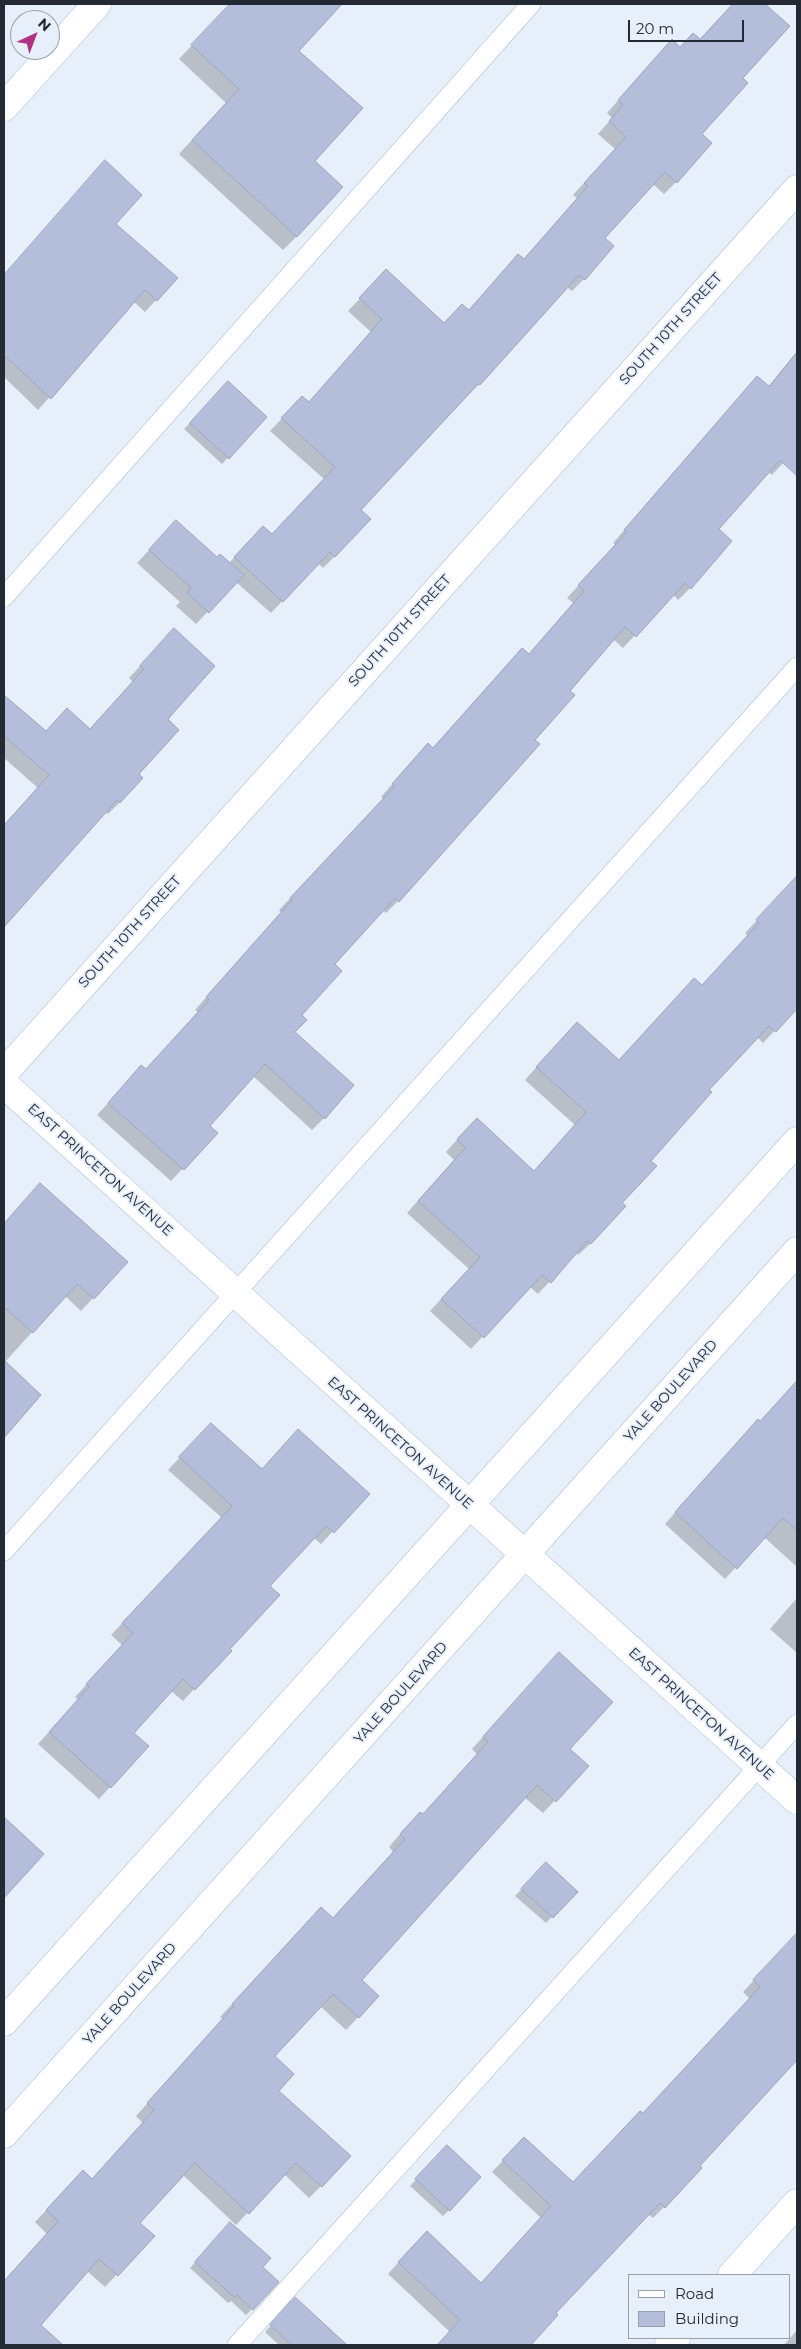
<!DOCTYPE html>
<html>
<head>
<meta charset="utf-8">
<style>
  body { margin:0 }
  #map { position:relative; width:801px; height:2349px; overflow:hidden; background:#e7effa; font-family:Montserrat,sans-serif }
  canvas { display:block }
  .frame { position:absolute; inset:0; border:5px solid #232a34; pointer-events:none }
  .legend { position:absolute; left:628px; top:2274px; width:162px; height:65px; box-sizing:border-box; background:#e7effa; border:1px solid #99a0ab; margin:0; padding:6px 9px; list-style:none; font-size:15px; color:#232a34 }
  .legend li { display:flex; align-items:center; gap:10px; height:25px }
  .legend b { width:25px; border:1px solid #99a0ab }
  .north { position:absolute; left:10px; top:10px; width:50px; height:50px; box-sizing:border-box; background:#e7effa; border:1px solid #99a0ab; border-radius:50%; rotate:43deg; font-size:14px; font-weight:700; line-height:20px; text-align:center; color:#232a34 }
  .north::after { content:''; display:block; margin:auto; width:18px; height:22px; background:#ae3385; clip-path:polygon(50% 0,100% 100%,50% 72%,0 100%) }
  .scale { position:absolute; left:628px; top:20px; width:116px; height:22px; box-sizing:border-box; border:2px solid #232a34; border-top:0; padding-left:6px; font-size:15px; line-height:18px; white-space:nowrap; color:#232a34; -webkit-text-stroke:4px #e7effa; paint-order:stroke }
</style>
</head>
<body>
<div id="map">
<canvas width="801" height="2349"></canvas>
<div class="frame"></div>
<ul class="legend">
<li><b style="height:6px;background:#fff"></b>Road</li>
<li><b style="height:14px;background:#b4bdd9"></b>Building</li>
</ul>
<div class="north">N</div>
<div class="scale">20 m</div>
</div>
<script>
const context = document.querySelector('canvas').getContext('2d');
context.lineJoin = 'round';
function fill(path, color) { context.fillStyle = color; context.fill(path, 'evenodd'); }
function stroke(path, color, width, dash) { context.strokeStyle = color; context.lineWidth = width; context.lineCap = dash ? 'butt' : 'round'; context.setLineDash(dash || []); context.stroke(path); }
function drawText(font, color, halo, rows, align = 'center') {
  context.font = font + ' Montserrat,sans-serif'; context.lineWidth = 4; context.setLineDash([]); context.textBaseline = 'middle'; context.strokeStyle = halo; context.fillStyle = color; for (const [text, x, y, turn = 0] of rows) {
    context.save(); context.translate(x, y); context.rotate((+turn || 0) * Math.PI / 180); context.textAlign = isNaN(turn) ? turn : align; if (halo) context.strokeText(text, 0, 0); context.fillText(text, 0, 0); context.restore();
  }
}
fill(new Path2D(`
  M 231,4 L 340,4 L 298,51 L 313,161 L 297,236 L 283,250 L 179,154 L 226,103 L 179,59 Z
  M 733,4 L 763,4 L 788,26 L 741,79 L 701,134 L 676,182 L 664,194 L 653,184 L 603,238 L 584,279 L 572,291 L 567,287 L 479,384 L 359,510 L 335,556 L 323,568 L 318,563 L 271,613 L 236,582 L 196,624 L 176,606 L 180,602 L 137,563 L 164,534 L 229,563 L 252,539 L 272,535 L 324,479 L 270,431 L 291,409 L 308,403 L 371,332 L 348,311 L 375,283 L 444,325 L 468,311 L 507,268 L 523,260 L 577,198 L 573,195 L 615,149 L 598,134 L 612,118 L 607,113 L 660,53 L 699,41 Z
  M 114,224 L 156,300 L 145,312 L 134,302 L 38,410 L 4,377 L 4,272 L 6,273 Z
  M 797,351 L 797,448 L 772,475 L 768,472 L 717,529 L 690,588 L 678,600 L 673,594 L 623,648 L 613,639 L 398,901 L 386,913 L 383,910 L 334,964 L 300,1015 L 294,1032 L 324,1118 L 312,1130 L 253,1076 L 208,1126 L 216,1133 L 171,1181 L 97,1115 L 130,1079 L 145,1071 L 198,1012 L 195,1010 L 281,913 L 279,910 L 384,799 L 381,797 L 416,757 L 432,749 L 522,649 L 528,655 L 573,603 L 567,598 L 616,545 L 613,543 L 746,389 L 768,387 Z
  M 222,389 L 265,417 L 222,464 L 184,429 Z
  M 162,642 L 166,719 L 137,774 L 120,802 L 108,814 L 105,812 L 4,924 L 4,826 L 38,788 L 4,758 L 4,696 L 46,732 L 89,730 L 133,682 L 129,678 Z
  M 794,882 L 797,885 L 797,1007 L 763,1043 L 757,1037 L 708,1090 L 649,1161 L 621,1203 L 624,1206 L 590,1244 L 578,1255 L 576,1253 L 538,1294 L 529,1286 L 471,1349 L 430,1311 L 469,1269 L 407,1213 L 454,1160 L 446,1152 L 465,1131 L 533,1172 L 575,1125 L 525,1080 L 565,1035 L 619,1062 L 701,987 L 748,936 L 745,933 Z
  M 28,1197 L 126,1262 L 81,1311 L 65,1296 L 4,1363 L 12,1426 L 4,1435 L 4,1224 Z
  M 797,1382 L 797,1567 L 764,1537 L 725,1579 L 665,1524 L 747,1432 L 759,1423 Z
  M 200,1436 L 261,1470 L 368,1494 L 321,1544 L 314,1538 L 269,1586 L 228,1649 L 194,1689 L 183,1701 L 171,1691 L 132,1733 L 110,1787 L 99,1799 L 38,1744 L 78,1700 L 75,1697 L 122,1645 L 111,1635 L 222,1518 L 168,1470 Z
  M 797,1598 L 797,1653 L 770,1629 Z
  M 547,1666 L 568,1749 L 587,1766 L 543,1813 L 524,1797 L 360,1980 L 378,1996 L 346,2030 L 320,2006 L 273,2056 L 277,2091 L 321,2186 L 309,2198 L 284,2174 L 236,2225 L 182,2174 L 138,2223 L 153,2236 L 105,2287 L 87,2271 L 39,2325 L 51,2336 L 43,2345 L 4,2345 L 4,2282 L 47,2234 L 35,2222 L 71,2184 L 91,2180 L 143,2123 L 136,2116 L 223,2019 L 220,2017 L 309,1920 L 332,1919 L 393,1852 L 389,1847 L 408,1825 L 420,1813 L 422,1816 L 477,1754 L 472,1749 Z
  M 4,1819 L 42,1854 L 4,1896 Z
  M 546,1864 L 576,1892 L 546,1923 L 515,1896 Z
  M 797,1940 L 797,2052 L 664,2207 L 653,2218 L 648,2214 L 554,2313 L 556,2315 L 529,2345 L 438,2345 L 450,2332 L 388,2274 L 415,2244 L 481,2284 L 541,2218 L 492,2172 L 513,2150 L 573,2184 L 642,2115 L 750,1999 L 743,1992 L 776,1956 L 790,1948 Z
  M 441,2153 L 449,2210 L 443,2216 L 410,2186 Z
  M 224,2229 L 261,2267 L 252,2309 L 246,2315 L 231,2301 L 228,2303 L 190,2268 Z
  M 289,2305 L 332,2333 L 321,2345 L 279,2345 L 265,2332 Z
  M 797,2330 L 797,2345 L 784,2345 Z`), '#0003');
const building = new Path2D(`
  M 230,4 L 342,4 L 299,51 L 363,108 L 315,161 L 343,187 L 297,237 L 192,140 L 239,89 L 191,45 Z
  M 733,4 L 765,4 L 790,26 L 743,78 L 748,83 L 702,134 L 712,143 L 677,183 L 665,172 L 605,238 L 614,246 L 585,280 L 579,275 L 480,385 L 478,384 L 361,510 L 371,519 L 335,557 L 330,552 L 283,602 L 234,557 L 263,526 L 272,534 L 335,467 L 281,418 L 302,396 L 309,402 L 382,319 L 359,298 L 386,269 L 444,323 L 462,304 L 469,310 L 518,254 L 524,259 L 588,186 L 584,183 L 626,137 L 609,121 L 623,105 L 618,100 L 672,39 L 680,47 L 693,33 L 700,39 Z
  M 105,160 L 142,195 L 116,224 L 178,278 L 157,301 L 145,290 L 51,399 L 4,355 L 4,275 Z
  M 797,353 L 797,476 L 780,460 L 719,529 L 732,541 L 691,589 L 685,583 L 636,637 L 625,627 L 570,691 L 575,695 L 535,740 L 540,744 L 399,902 L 395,898 L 335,964 L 342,971 L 302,1015 L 307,1020 L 295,1032 L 354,1085 L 325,1119 L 265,1064 L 210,1126 L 218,1133 L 184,1170 L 108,1103 L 141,1065 L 146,1069 L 209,1000 L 206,997 L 292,900 L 290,898 L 395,786 L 392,784 L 428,743 L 433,748 L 522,648 L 529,654 L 584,591 L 578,585 L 627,532 L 624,530 L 757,376 L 769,386 Z
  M 228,381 L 267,417 L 229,459 L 190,423 Z
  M 176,520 L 217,557 L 220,554 L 244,575 L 209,613 L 187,593 L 191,588 L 149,550 Z
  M 174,628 L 215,666 L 168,719 L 179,730 L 139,774 L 143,778 L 120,803 L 117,800 L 4,927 L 4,825 L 49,775 L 4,736 L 4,695 L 46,731 L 67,708 L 90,729 L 144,669 L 140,666 Z
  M 797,876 L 797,1009 L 776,1032 L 769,1026 L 709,1090 L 712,1092 L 651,1161 L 657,1166 L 622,1203 L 626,1206 L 591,1244 L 587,1241 L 551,1283 L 542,1275 L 484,1338 L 441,1299 L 480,1257 L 418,1201 L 465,1148 L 457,1139 L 477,1118 L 534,1171 L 586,1112 L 536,1067 L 577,1022 L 619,1060 L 694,978 L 702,985 L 759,923 L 756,920 Z
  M 40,1183 L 128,1262 L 94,1299 L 77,1284 L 33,1333 L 4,1307 L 4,1224 Z
  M 4,1360 L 41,1395 L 4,1438 Z
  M 797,1381 L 797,1531 L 783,1518 L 737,1569 L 675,1512 L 758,1419 L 760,1421 Z
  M 211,1423 L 262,1469 L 298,1429 L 370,1494 L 334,1533 L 326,1526 L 270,1586 L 280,1595 L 230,1649 L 232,1651 L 195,1690 L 183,1679 L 134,1733 L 149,1746 L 111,1788 L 49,1732 L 89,1687 L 86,1684 L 133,1633 L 122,1623 L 232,1506 L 179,1457 Z
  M 559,1652 L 613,1702 L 570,1749 L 589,1766 L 556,1802 L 537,1785 L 362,1980 L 379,1996 L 359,2018 L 333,1994 L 275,2056 L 294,2074 L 279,2091 L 351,2156 L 322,2187 L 296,2163 L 249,2214 L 195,2163 L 140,2223 L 155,2236 L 118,2276 L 99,2259 L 41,2325 L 63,2345 L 4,2345 L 4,2281 L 58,2221 L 46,2210 L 83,2170 L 92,2179 L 154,2110 L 147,2103 L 234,2006 L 232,2004 L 321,1907 L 333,1918 L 405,1839 L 400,1834 L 420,1812 L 423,1814 L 488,1742 L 483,1737 Z
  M 4,1817 L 44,1854 L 4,1898 Z
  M 546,1862 L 578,1892 L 553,1918 L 521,1889 Z
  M 797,1933 L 797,2060 L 700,2166 L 702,2168 L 665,2208 L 660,2203 L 556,2313 L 558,2315 L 531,2345 L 437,2345 L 460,2320 L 398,2262 L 427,2231 L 481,2283 L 551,2206 L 502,2160 L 524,2137 L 573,2182 L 640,2111 L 643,2113 L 760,1987 L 753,1980 Z
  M 447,2145 L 481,2177 L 450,2211 L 415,2179 Z
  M 230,2222 L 271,2258 L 263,2267 L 279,2282 L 253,2310 L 237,2295 L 235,2298 L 195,2262 Z
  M 295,2297 L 347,2345 L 291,2345 L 270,2325 Z`);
fill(building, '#b4bdd9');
stroke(building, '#9ba4c0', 1);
const service = new Path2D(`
  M 4,597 L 531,4
  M 4,1551 L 797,667
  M 237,2345 L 797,1724`);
const minor = new Path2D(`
  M 4,107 L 97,4
  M 4,1073 L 797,189
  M 4,1084 L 797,1800
  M 4,2022 L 797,1141
  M 4,2134 L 797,1251`);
const tertiary = new Path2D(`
  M 732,2275 L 797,2203
  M 669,2345 L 676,2338`);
stroke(service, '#a9bdd6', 20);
stroke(minor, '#a9bdd6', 29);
stroke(tertiary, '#a9bdd6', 29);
stroke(service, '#fff', 19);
stroke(minor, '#fff', 28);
stroke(tertiary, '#fff', 28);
drawText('14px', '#232a34', '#e7effa', [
  ["SOUTH 10TH STREET",671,329,-48],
  ["SOUTH 10TH STREET",400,631,-48],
  ["SOUTH 10TH STREET",130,932,-48],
  ["EAST PRINCETON AVENUE",100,1170,42],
  ["YALE BOULEVARD",671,1391,-48],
  ["EAST PRINCETON AVENUE",400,1443,42],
  ["YALE BOULEVARD",401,1693,-48],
  ["EAST PRINCETON AVENUE",701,1714,42],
  ["YALE BOULEVARD",130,1994,-48]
]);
</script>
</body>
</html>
